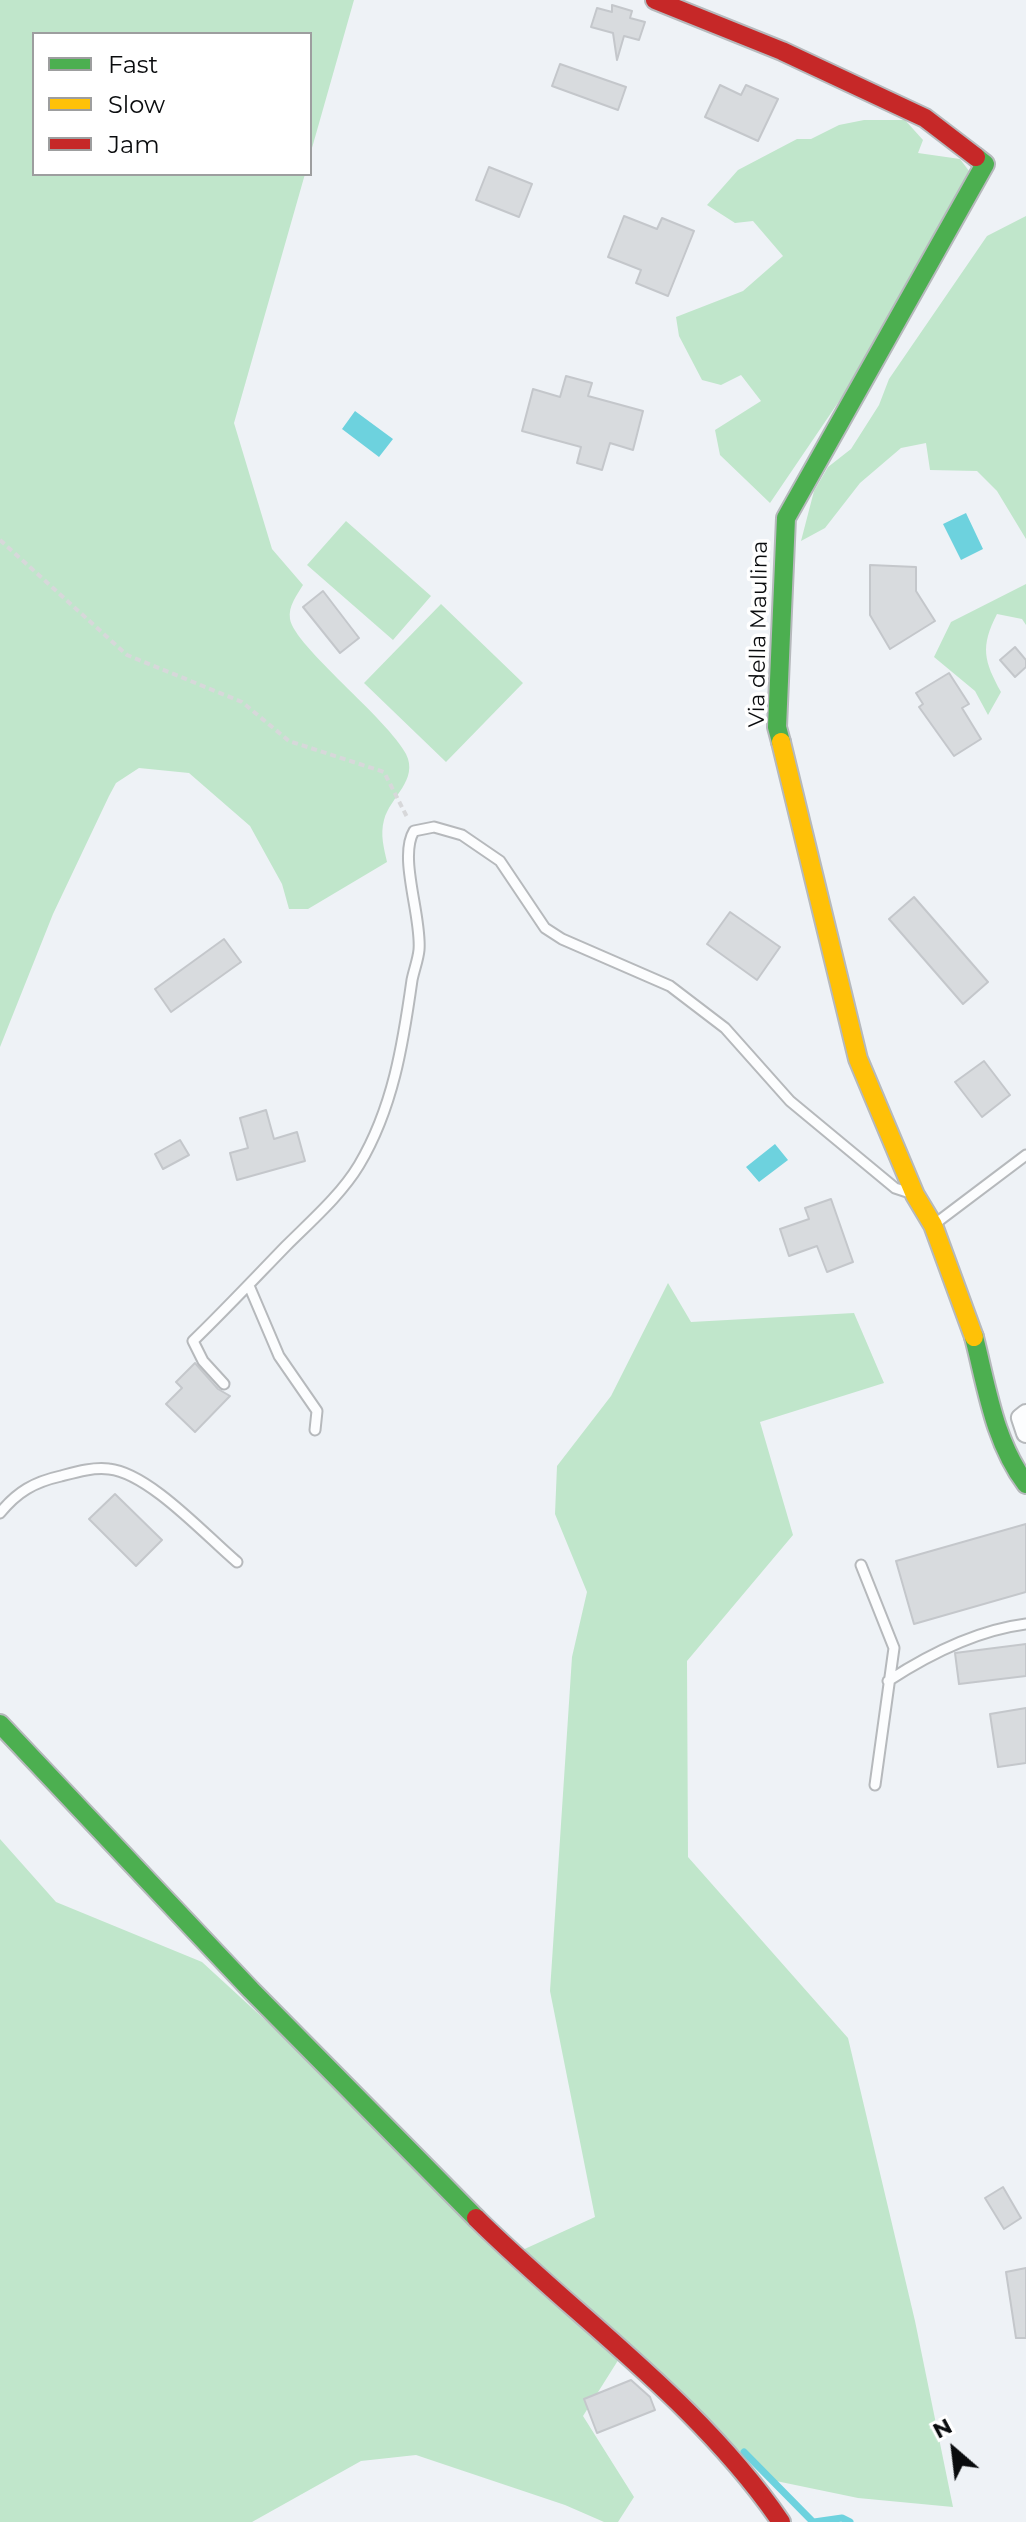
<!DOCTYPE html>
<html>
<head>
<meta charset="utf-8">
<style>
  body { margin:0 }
  #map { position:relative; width:1026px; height:2522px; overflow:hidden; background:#eef2f6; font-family:Montserrat,sans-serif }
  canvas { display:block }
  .legend { position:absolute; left:32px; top:32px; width:280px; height:144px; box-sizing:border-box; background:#fff; border:2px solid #9d9e9f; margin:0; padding:10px 14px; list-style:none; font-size:24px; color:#0a0c0e }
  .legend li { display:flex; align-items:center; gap:16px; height:40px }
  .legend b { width:40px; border:2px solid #9d9e9f }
  .north { position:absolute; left:914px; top:2410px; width:80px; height:80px; -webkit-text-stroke:6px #fff; paint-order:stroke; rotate:332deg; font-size:22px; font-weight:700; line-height:32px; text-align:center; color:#0a0c0e }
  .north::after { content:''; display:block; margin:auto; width:28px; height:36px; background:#0a0c0e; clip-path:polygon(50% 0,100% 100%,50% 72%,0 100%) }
</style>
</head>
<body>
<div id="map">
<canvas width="1026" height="2522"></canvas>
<ul class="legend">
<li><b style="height:10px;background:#4caf50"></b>Fast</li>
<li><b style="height:10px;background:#ffc107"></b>Slow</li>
<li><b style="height:10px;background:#c62828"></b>Jam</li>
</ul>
<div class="north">N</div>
</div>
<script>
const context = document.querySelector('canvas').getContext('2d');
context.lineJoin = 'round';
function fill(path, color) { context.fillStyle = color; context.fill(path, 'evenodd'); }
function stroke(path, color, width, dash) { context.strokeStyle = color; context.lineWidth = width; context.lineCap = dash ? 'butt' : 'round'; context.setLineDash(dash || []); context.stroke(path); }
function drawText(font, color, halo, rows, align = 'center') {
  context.font = font + ' Montserrat,sans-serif'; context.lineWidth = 7; context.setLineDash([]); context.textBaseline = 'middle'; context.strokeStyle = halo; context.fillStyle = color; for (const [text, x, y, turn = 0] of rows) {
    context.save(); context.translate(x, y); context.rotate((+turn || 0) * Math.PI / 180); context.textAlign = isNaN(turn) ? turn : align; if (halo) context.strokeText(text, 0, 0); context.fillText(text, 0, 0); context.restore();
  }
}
fill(new Path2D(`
  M 0,0 L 354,0 L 310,155 L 310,34 L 34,34 L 34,174 L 305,174 L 234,423 L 272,549 L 303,585 C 297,595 288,606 290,619 C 294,646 388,719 406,754 C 419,780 390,797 384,820 C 380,835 384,848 387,862 L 308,909 L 289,909 L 282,884 L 250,826 L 189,773 L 139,768 L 116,783 L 109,796 L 53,914 L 0,1047 Z
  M 864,120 L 905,120 L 923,140 L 918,153 L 960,159 L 972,175 L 966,214 L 770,503 L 720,455 L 715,430 L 761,401 L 741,375 L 721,385 L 702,380 L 679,336 L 676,317 L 743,291 L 783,256 L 753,221 L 735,223 L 707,205 L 738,170 L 797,139 L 811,139 L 839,125 Z
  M 1026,216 L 1026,539 L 997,491 L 977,471 L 930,470 L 926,443 L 901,448 L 860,483 L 825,528 L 801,541 L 814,491 L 828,467 L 851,449 L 879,405 L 889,379 L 987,236 Z
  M 346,521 L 431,596 L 393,640 L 307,565 Z
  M 1026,584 L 1026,625 L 1022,619 L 997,614 C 980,647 984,661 1001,692 L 988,715 L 975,691 L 934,657 L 951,622 Z
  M 441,604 L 523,683 L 446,762 L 364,683 Z
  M 668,1283 L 691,1322 L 854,1313 L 884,1383 L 760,1422 L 793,1535 L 687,1661 L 688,1857 L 848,2038 L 915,2321 L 953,2507 L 858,2498 L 776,2481 L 622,2354 L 583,2416 L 634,2497 L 618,2522 L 604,2522 L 565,2505 L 416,2455 L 361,2461 L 252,2522 L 0,2522 L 0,1839 L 56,1902 L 202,1962 L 518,2252 L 595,2217 L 550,1991 L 572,1657 L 587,1592 L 555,1514 L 557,1466 L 611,1396 Z`), '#c0e6cb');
fill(new Path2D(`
  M 355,411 L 393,439 L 379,457 L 342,429 Z
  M 966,513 L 983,549 L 961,560 L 943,524 Z
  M 775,1144 L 788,1160 L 759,1182 L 746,1167 Z`), '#6dd2de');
stroke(new Path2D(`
  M 744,2452 L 813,2522
  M 814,2522 L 842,2518 L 850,2522`), '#6dd2de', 7);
const building = new Path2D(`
  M 612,5 L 632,11 L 630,18 L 645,22 L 639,40 L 624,36 L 617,60 L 613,33 L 591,27 L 597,8 L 612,12 Z
  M 560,64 L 626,87 L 618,110 L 552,86 Z
  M 720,85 L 741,95 L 746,85 L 778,99 L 758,141 L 705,117 Z
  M 489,167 L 532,184 L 519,217 L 476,200 Z
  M 624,216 L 657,229 L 662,218 L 694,231 L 668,296 L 636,283 L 641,270 L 608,257 Z
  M 566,376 L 592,383 L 588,396 L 643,411 L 633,450 L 610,443 L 602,470 L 577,463 L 581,447 L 522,431 L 533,389 L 560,397 Z
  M 870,565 L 916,567 L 916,591 L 935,621 L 890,649 L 870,615 Z
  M 323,591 L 359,638 L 340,653 L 303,607 Z
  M 1015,647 L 1026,660 L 1026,667 L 1015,677 L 1000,660 Z
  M 949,673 L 969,704 L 962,708 L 981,739 L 954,756 L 919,707 L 923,704 L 916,693 Z
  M 914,897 L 988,982 L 963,1004 L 889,919 Z
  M 730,912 L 780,947 L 757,980 L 707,944 Z
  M 224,939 L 241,962 L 171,1012 L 155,989 Z
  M 984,1061 L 1010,1095 L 982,1117 L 955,1082 Z
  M 266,1110 L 274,1139 L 297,1132 L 305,1161 L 237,1180 L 230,1153 L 248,1148 L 240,1118 Z
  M 180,1140 L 189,1155 L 163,1169 L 155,1154 Z
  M 831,1199 L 853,1262 L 827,1272 L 817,1246 L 789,1256 L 780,1229 L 809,1219 L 805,1208 Z
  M 195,1363 L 218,1389 L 230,1396 L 195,1432 L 166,1404 L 182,1388 L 176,1382 Z
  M 115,1494 L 162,1540 L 136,1566 L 89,1519 Z
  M 1026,1524 L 1026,1592 L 914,1624 L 896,1561 Z
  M 1026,1644 L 1026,1676 L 959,1684 L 955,1653 Z
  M 1026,1708 L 1026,1763 L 998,1767 L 990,1714 Z
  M 1003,2187 L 1021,2218 L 1004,2229 L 985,2198 Z
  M 1026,2268 L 1026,2338 L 1016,2338 L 1006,2272 Z
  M 631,2380 L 650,2397 L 655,2410 L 597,2433 L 584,2399 Z`);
fill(building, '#d8dbde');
stroke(building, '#c4c7cb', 2);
const lane = new Path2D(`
  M 936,1223 L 1026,1155
  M 250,1288 L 279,1356 L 317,1411 L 315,1430
  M 224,1384 L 203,1361 L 193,1341 C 225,1310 255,1278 286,1246 C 311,1221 341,1195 359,1165 C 393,1108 403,1044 412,980 C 414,970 418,960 419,950 C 422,917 398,857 414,831 L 434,827 L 462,835 L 500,861 L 545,928 L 562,939 L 670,986 L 725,1028 L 790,1101 L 895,1188 L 907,1192
  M 0,1513 C 17,1492 34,1482 61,1476 C 76,1472 93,1467 109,1469 C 149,1473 206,1536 237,1562
  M 861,1565 L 894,1648 L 875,1785
  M 888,1681 C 928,1655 978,1630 1026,1624`);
const street = new Path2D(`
  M 1026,1414 L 1021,1418 L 1026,1433`);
const fast = new Path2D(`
  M 781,742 L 777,727 L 786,518 L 985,164 L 976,157
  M 974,1337 C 987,1388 994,1441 1026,1484
  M 0,1724 L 251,1990 L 476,2218`);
const slow = new Path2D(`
  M 781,742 L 858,1059 L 915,1195 L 933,1225 L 974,1337`);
const jam = new Path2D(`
  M 655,0 L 782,51 L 925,118 L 976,157
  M 476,2218 C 578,2319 699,2402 781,2522`);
stroke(lane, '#b6b9bc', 13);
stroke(street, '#b6b9bc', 22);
stroke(fast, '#b6b9bc', 22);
stroke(slow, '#b6b9bc', 22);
stroke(jam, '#b6b9bc', 22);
stroke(new Path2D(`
  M 0,540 L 127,655 L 242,702 L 289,741 L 384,772 L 408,819`), '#d7d8da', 4, [6, 4]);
stroke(lane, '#fcfdfe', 9);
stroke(street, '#fcfdfe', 18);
stroke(fast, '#4caf50', 18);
stroke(slow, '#ffc107', 18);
stroke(jam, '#c62828', 18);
drawText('22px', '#0a0c0e', '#fff', [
  ["Via della Maulina",759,634,-89]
]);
</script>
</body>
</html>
